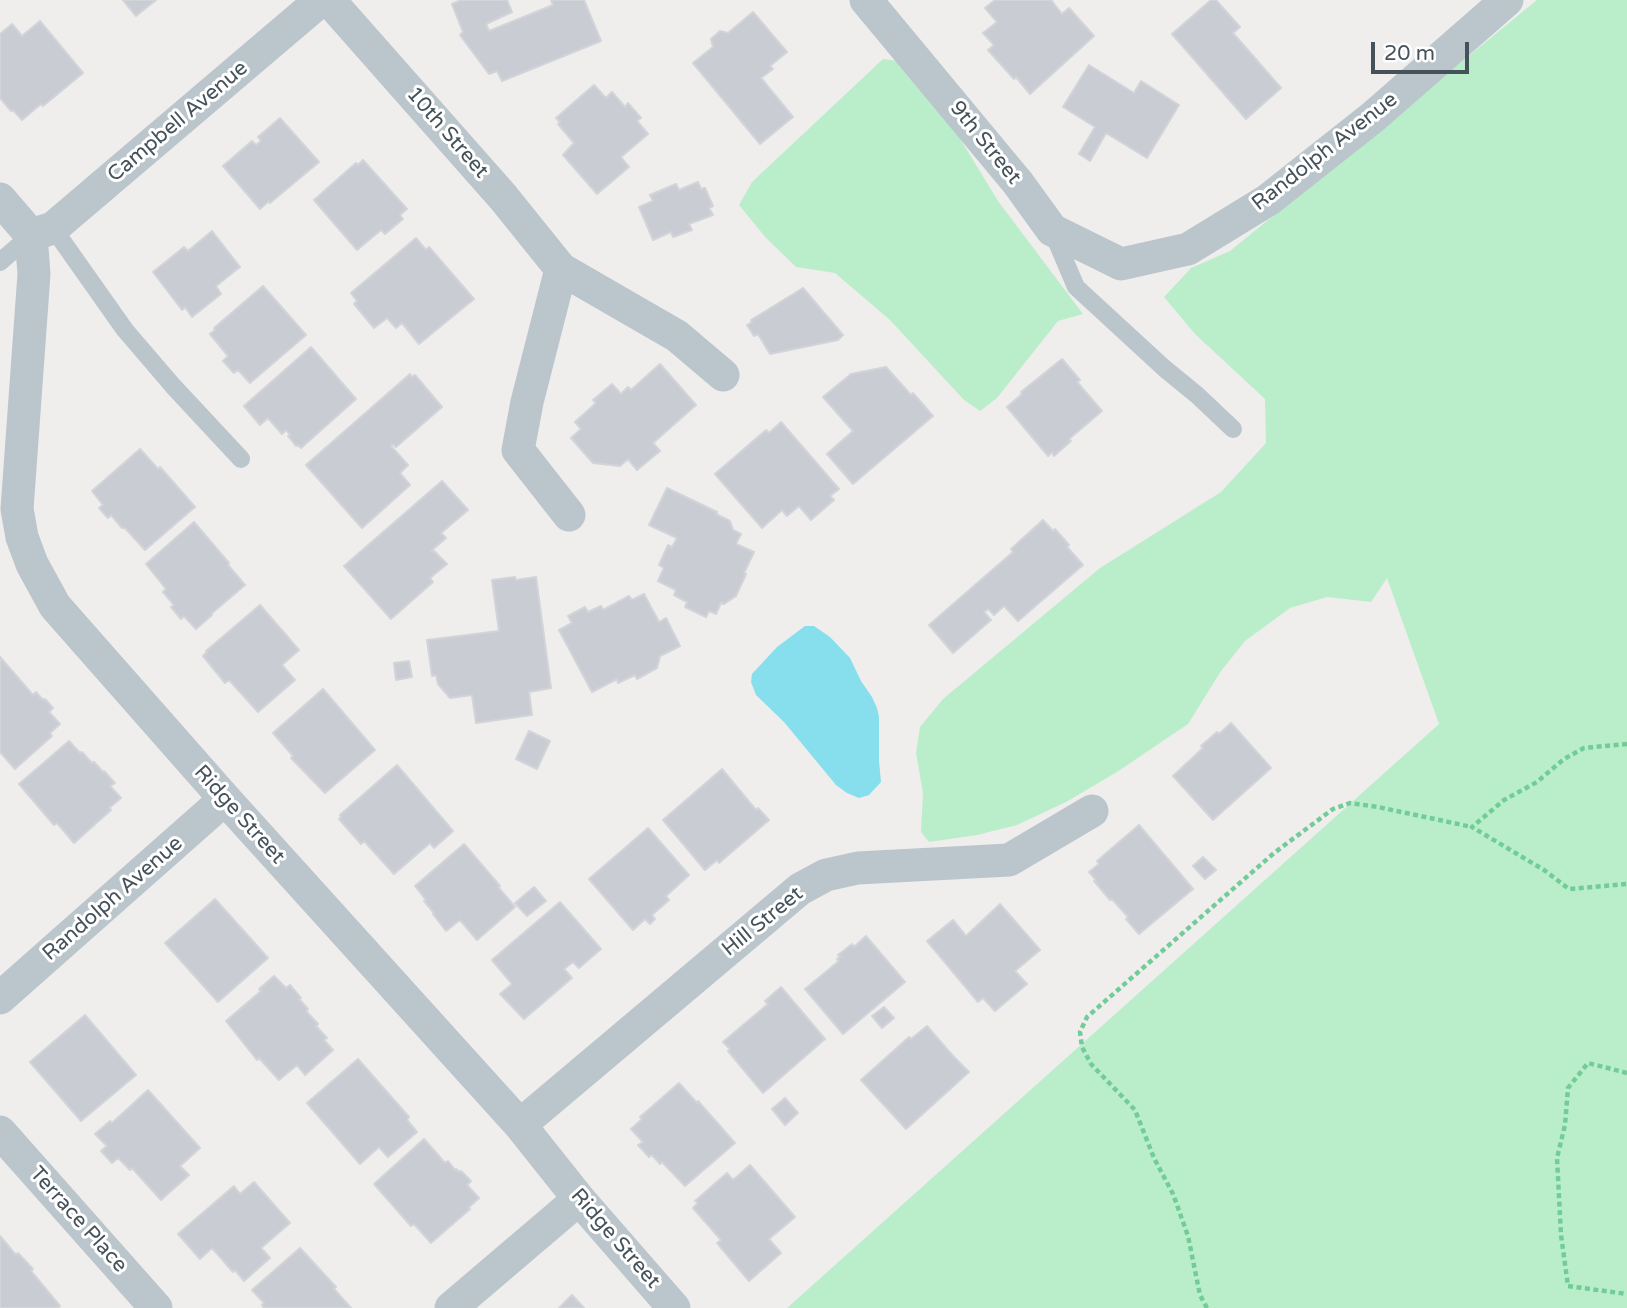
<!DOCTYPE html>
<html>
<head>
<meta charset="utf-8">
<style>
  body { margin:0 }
  #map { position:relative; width:1627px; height:1308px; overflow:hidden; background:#f0eded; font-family:"Varela Round",sans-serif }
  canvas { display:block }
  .scale { position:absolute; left:1371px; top:42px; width:98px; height:32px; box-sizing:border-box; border:4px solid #45525a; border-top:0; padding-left:9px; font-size:21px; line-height:24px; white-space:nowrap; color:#45525a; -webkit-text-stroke:5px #fff; paint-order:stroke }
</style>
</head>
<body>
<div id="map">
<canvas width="1627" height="1308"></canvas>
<div class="scale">20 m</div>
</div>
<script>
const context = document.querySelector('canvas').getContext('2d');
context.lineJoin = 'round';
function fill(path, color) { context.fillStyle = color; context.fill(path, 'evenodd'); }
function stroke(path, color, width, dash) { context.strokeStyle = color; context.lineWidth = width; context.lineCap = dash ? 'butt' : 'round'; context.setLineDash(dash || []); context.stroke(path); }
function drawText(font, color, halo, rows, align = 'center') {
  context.font = font + ' "Varela Round",sans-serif'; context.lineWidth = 6; context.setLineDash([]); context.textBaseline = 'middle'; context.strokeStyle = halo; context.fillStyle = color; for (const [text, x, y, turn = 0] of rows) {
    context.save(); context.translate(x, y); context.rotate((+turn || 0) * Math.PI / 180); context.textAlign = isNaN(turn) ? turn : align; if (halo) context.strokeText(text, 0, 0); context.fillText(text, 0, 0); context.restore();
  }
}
fill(new Path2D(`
  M 1537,0 L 1627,0 L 1627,1308 L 787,1308 L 1439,724 L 1387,578 L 1371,602 L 1327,597 L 1290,608 L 1245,641 L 1221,671 L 1188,724 L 1117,772 L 1066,802 L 1017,825 L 977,835 L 929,842 L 921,832 L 923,793 L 916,753 L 920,727 L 943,699 L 1100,568 L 1221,492 L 1266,443 L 1265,399 L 1195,334 L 1164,297 L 1191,268 L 1230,251 Z
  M 883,59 L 897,61 L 956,132 L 998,201 L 1083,314 L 1058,321 L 997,398 L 980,411 L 964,400 L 890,320 L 835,273 L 796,267 L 766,238 L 739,205 L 752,182 Z`), '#baeecb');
fill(new Path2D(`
  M 805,626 L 814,626 L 830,637 L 850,658 L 861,681 L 872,697 L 877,708 L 879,717 L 879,761 L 881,782 L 869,795 L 859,798 L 847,793 L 836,785 L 784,722 L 756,695 L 751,682 L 752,674 L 777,647 Z`), '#87deec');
const building = new Path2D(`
  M 123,0 L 156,0 L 136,16 Z
  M 461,0 L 507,0 L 512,12 L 486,24 L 489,31 L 553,5 L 551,0 L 584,0 L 601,41 L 502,81 L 497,71 L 489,74 L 460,35 L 463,32 L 452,4 Z
  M 995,0 L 1051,0 L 1062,14 L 1069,8 L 1094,36 L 1030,94 L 1016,77 L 1014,79 L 988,50 L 994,45 L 983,33 L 997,22 L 985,8 Z
  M 1211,0 L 1216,0 L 1240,27 L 1233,33 L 1281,88 L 1246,119 L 1172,34 Z
  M 753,12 L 787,52 L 770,66 L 773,69 L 761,78 L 793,117 L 760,144 L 693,63 L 713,47 L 711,39 L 720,31 L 728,33 Z
  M 40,21 L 83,73 L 43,106 L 41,104 L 22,120 L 13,110 L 11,111 L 0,98 L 0,34 L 12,24 L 22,36 Z
  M 1089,65 L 1134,93 L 1141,81 L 1179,105 L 1147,158 L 1106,133 L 1090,161 L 1079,154 L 1095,127 L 1063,107 Z
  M 594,85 L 606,98 L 612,92 L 625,107 L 628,103 L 641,118 L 637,121 L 648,134 L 621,157 L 629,167 L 597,194 L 563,155 L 574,143 L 558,124 L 560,122 L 556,118 Z
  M 280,118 L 319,162 L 270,203 L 269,201 L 260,209 L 223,166 L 252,141 L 256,145 L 261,141 L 258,137 Z
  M 363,160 L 407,209 L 400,215 L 403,219 L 385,234 L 381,230 L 357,250 L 314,200 L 356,163 L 358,165 Z
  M 698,182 L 701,189 L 705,188 L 713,206 L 709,208 L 713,215 L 689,224 L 692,230 L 673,237 L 671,232 L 653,240 L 639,207 L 653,201 L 650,195 L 676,184 L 679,190 Z
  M 212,231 L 240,267 L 216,286 L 221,294 L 192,317 L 185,307 L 182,310 L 153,272 L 184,247 L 188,251 Z
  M 416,238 L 426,250 L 429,247 L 474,299 L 419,344 L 402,323 L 396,328 L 387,318 L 374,328 L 354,304 L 357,301 L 351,293 Z
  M 263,286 L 306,335 L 250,383 L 238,370 L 234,373 L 223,361 L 228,356 L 210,334 L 215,330 L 214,328 Z
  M 803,288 L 843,335 L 838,340 L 770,354 L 758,334 L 754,336 L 747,325 L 752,322 L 751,320 Z
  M 311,347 L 356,399 L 301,448 L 298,445 L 296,446 L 288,436 L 290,435 L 286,430 L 282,434 L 268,418 L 260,425 L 244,406 Z
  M 1062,359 L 1080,380 L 1077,382 L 1102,411 L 1069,439 L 1071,441 L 1054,456 L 1052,452 L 1048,456 L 1007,407 L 1022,394 L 1021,392 Z
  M 660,364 L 696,405 L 653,443 L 660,451 L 637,470 L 628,459 L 620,466 L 593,463 L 571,438 L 581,429 L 575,422 L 596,403 L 593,400 L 612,384 L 621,394 L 628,387 L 631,390 Z
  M 886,367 L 911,395 L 913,393 L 933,416 L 853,484 L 827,454 L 853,431 L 823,397 L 851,374 Z
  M 410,374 L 412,377 L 415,375 L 442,407 L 396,447 L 393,444 L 391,446 L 408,465 L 400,473 L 410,485 L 362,528 L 306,465 Z
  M 781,422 L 839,489 L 830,496 L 834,500 L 811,520 L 799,506 L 787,516 L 782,510 L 762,528 L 715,474 L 766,430 L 769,433 Z
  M 140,449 L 158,469 L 160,467 L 195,507 L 145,550 L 125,528 L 122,528 L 111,515 L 108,518 L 99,508 L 103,505 L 92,491 Z
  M 442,481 L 468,510 L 441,533 L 446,538 L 431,551 L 432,552 L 434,551 L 447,564 L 430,578 L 433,582 L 391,619 L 344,566 Z
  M 667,488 L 717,512 L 716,514 L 730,521 L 733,530 L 741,534 L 736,544 L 754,552 L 744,573 L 746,574 L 736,596 L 724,604 L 721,603 L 716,614 L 709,611 L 706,617 L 685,607 L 687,602 L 674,595 L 676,590 L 658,581 L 664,568 L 659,565 L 668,545 L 672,547 L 677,538 L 649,525 Z
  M 1043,520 L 1053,531 L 1055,529 L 1069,545 L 1067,547 L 1083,565 L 1018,621 L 1004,606 L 994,615 L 988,609 L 984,612 L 991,620 L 953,653 L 929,625 L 1013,552 L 1011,549 Z
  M 194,522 L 229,563 L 228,565 L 245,585 L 211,614 L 212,615 L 196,629 L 184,616 L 181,619 L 171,607 L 174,605 L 163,592 L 166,589 L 146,564 Z
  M 515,577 L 516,580 L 536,577 L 551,688 L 529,692 L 532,715 L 476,723 L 472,695 L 450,698 L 438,684 L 436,675 L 432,676 L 427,640 L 499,631 L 492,580 Z
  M 644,594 L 659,622 L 666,618 L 680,646 L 660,656 L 657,668 L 637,679 L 635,675 L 618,683 L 617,679 L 592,692 L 559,630 L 572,623 L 568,616 L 585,607 L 588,612 L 601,606 L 603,610 L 629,596 L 632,600 Z
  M 260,605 L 299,650 L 282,665 L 295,680 L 258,712 L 229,680 L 225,683 L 203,656 L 207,652 L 206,651 Z
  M 0,657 L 33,695 L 36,692 L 43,700 L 45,699 L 53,708 L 49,712 L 60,724 L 50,733 L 52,736 L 15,769 L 0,752 Z
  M 409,661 L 412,677 L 396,680 L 394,663 Z
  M 323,689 L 375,750 L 325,793 L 291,758 L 293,756 L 273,733 Z
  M 1231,723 L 1271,768 L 1213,820 L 1173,776 L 1203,748 L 1201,746 L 1217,732 L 1219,734 Z
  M 529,731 L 550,741 L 537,769 L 516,759 Z
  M 69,741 L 80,753 L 82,752 L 92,763 L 94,762 L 103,772 L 104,771 L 115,783 L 110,786 L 121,798 L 109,808 L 111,810 L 74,843 L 57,823 L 54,825 L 19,784 Z
  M 397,765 L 453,831 L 434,848 L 430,843 L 394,874 L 364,841 L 361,844 L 339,819 L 341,817 L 340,815 Z
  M 722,769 L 756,810 L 758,808 L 769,820 L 719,863 L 717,860 L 705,870 L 663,820 Z
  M 1139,825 L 1193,889 L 1139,934 L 1126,919 L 1128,917 L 1112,899 L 1110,900 L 1094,881 L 1096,880 L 1089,872 L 1099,864 L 1097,861 Z
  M 648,828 L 689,875 L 666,896 L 669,900 L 652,915 L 655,919 L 650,924 L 645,919 L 633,930 L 589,879 Z
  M 464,844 L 500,886 L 498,887 L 515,907 L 477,940 L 460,920 L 446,931 L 433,914 L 434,913 L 424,901 L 426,900 L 415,886 Z
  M 1203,857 L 1216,870 L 1205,879 L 1193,866 Z
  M 534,887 L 546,901 L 527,916 L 515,903 Z
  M 215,899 L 268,958 L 218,1002 L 165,943 Z
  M 560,902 L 601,949 L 579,968 L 573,962 L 564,969 L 572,978 L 524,1019 L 500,994 L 512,984 L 492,960 Z
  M 1000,904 L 1040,950 L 1015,971 L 1027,984 L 995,1011 L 983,998 L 978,1002 L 927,941 L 953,920 L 966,936 Z
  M 866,936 L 905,982 L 843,1034 L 805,989 L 839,961 L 837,959 L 840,957 L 838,955 L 852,944 L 854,947 Z
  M 274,976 L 286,988 L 290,985 L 301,998 L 299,999 L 308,1009 L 306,1011 L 318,1024 L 316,1026 L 327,1038 L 324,1040 L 333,1050 L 305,1075 L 297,1065 L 279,1080 L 259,1058 L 257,1060 L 226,1021 L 261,991 L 259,989 Z
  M 781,987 L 825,1039 L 763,1093 L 728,1051 L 730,1049 L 723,1042 L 768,1004 L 765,1001 Z
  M 884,1007 L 894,1018 L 882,1028 L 872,1016 Z
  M 85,1015 L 136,1075 L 81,1121 L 30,1062 Z
  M 927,1026 L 953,1056 L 969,1072 L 906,1129 L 861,1080 L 909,1037 L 911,1039 Z
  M 358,1059 L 409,1117 L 407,1120 L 417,1132 L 388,1157 L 379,1147 L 360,1164 L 307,1103 Z
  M 679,1083 L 697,1103 L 698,1101 L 735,1143 L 685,1186 L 662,1162 L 660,1164 L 652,1155 L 649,1157 L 638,1145 L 643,1142 L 631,1129 L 642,1119 L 640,1117 Z
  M 148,1090 L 200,1148 L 180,1166 L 189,1175 L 161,1200 L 132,1168 L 130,1170 L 118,1158 L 112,1163 L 101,1151 L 107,1146 L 95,1134 L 110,1121 L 112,1123 Z
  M 785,1098 L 798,1113 L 785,1125 L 772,1109 Z
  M 424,1139 L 445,1163 L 448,1161 L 455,1170 L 456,1169 L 459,1172 L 461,1171 L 471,1181 L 467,1185 L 479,1198 L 468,1208 L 470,1209 L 431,1243 L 414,1224 L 411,1226 L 374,1184 Z
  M 750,1165 L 795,1217 L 769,1239 L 781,1253 L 749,1281 L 717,1243 L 721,1240 L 693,1208 L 698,1203 L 695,1201 L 727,1173 L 733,1180 Z
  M 254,1182 L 290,1223 L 261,1248 L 270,1258 L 244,1281 L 235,1270 L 233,1272 L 212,1248 L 200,1259 L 178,1234 L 234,1186 L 240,1194 Z
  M 0,1236 L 16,1255 L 18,1253 L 33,1269 L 31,1271 L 60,1306 L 57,1308 L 0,1308 Z
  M 300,1248 L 336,1287 L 334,1289 L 351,1308 L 264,1308 L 262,1305 L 264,1303 L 252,1290 Z
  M 572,1295 L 584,1308 L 559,1308 Z`);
fill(building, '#c9ccd2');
stroke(building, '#d1d4d9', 2);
stroke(new Path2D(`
  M 1627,744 L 1584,748 L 1564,759 L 1537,782 L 1504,800 L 1472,827 L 1544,870 L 1569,889 L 1627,884
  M 1627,1073 L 1588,1063 L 1568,1088 L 1565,1125 L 1557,1158 L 1561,1235 L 1568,1286 L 1627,1294
  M 1207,1308 L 1200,1295 L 1188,1236 L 1173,1194 L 1154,1158 L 1135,1110 L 1091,1064 L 1082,1047 L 1080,1032 L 1087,1017 L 1274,853 L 1333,809 L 1350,803 L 1378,807 L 1472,827`), '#72cc9a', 4.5, [5, 3.5]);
stroke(new Path2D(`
  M 53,228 L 125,330 L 173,386 L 241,459
  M 1053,233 L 1076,287 L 1164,368 L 1197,395 L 1233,429
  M 0,262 L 31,235`), '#bbc6cc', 18);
stroke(new Path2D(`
  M 329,0 L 503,197 L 561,269 L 677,336 L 723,375
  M 866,0 L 1018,183 L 1052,230 L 1121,264 L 1188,249 L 1268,200 L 1373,117 L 1507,0
  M 0,199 L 31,235
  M 31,235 L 34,274 L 17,509 L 22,537 L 32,564 L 55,606 L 225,799 L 520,1125 L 579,1199 L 674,1308
  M 31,235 L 53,228 L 321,0
  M 561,269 L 527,402 L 518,450 L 569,515
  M 0,998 L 225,799
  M 520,1125 L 800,889 L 826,875 L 858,868 L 1009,860 L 1092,811
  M 0,1132 L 156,1308
  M 451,1308 L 579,1199`), '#bbc6cc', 33);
drawText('21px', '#45525a', '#fff', [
  ["Campbell Avenue",178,122,-40],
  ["10th Street",447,133,49],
  ["9th Street",985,143,51],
  ["Randolph Avenue",1325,152,-38],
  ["Ridge Street",239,815,48],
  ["Randolph Avenue",113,899,-41],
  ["Hill Street",763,922,-39],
  ["Terrace Place",78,1220,48],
  ["Ridge Street",615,1239,49]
]);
</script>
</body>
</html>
